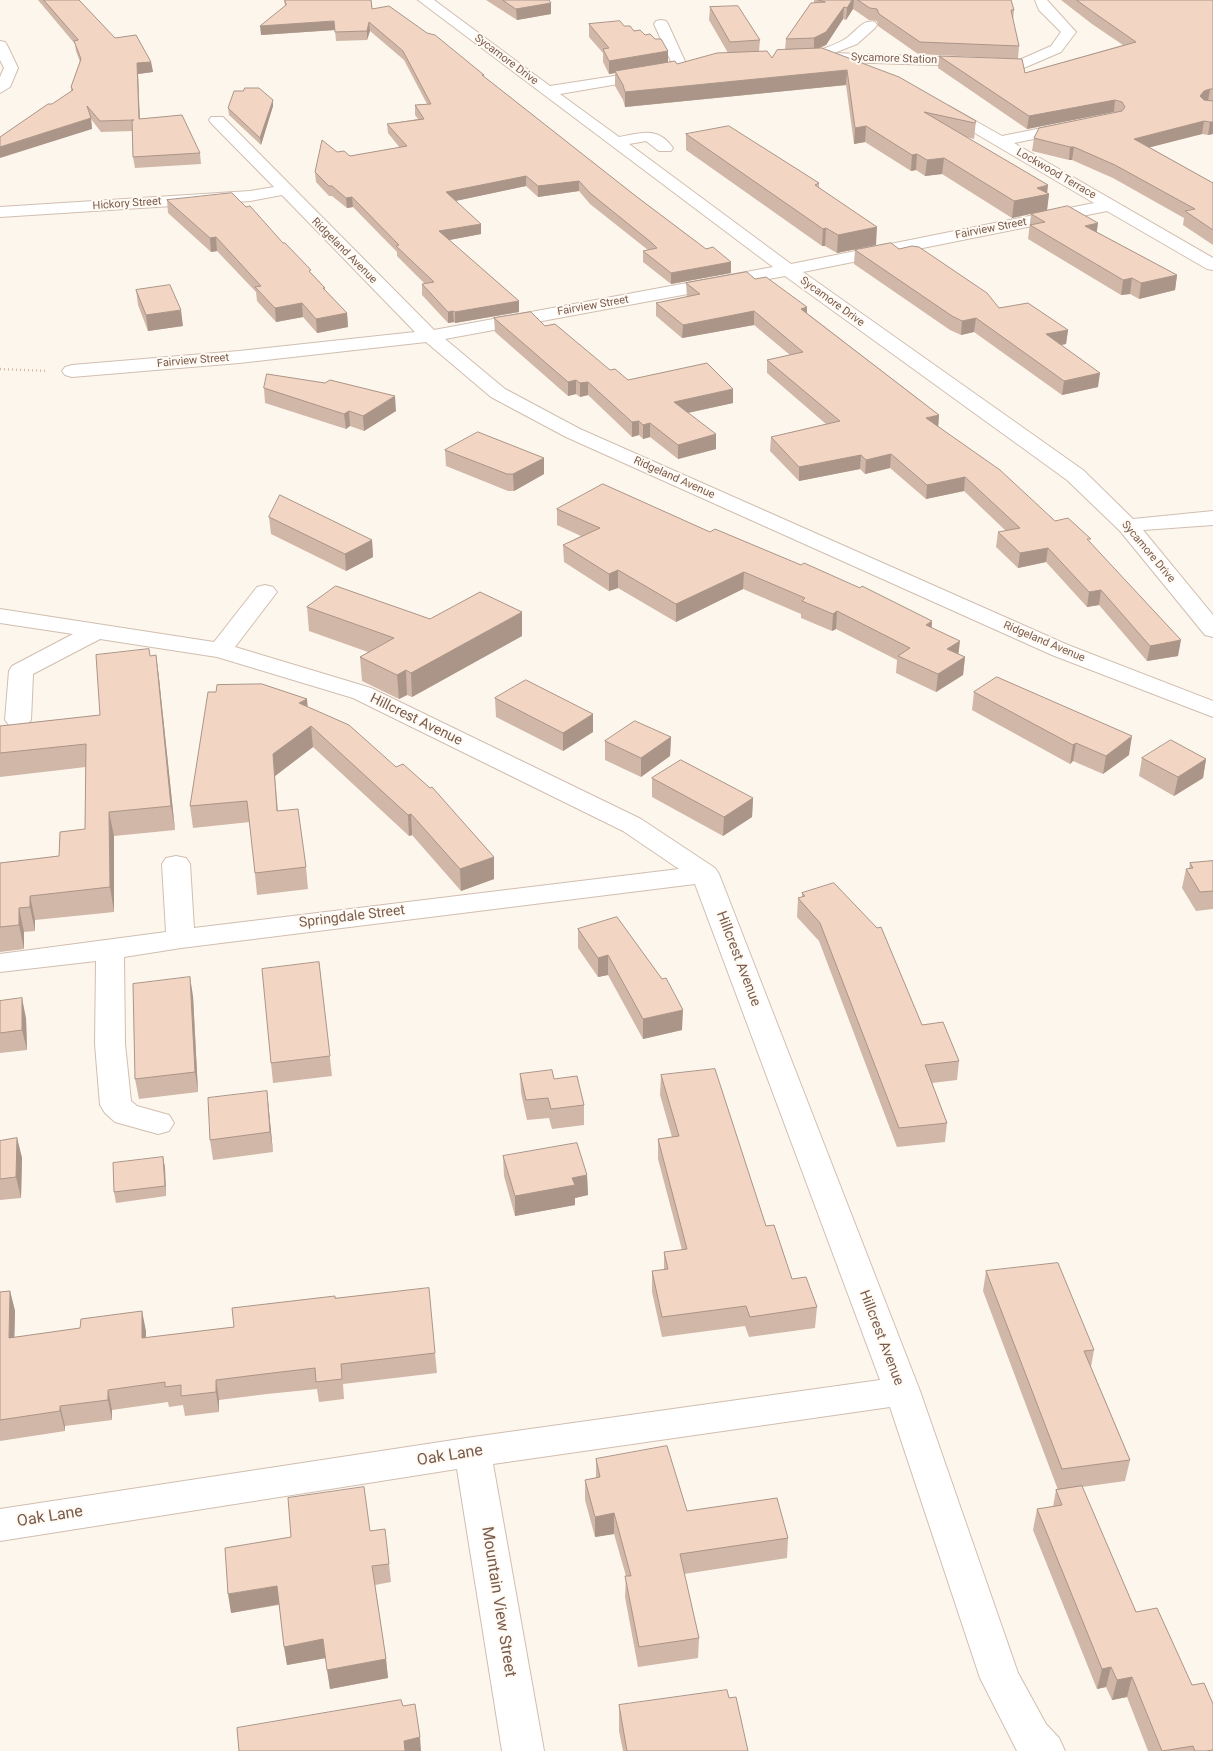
<!DOCTYPE html>
<html>
<head>
<meta charset="utf-8">
<style>
  body { margin:0 }
  canvas { display:block; background:#fdf6ec }
</style>
</head>
<body>
<canvas width="1213" height="1751"></canvas>
<script>
const context = document.querySelector('canvas').getContext('2d');
context.lineJoin = 'round';
function stroke(path, color, width, dash) { context.strokeStyle = color; context.lineWidth = width; context.lineCap = dash ? 'butt' : 'round'; context.setLineDash(dash || []); context.stroke(path); }
function fill(path, color) { context.fillStyle = color; context.fill(path, 'evenodd'); }
function drawText(font, color, halo, rows, align = 'center') {
  context.font = font + ' Roboto,sans-serif'; context.lineWidth = 4; context.setLineDash([]); context.textBaseline = 'middle'; context.strokeStyle = halo; context.fillStyle = color; for (const [text, x, y, turn = 0] of rows) {
    context.save(); context.translate(x, y); context.rotate((+turn || 0) * Math.PI / 180); context.textAlign = isNaN(turn) ? turn : align; if (halo) context.strokeText(text, 0, 0); context.fillText(text, 0, 0); context.restore();
  }
}
const minor = new Path2D(`
  M 418,0 L 434,0 L 550,86 L 653,70 L 658,71 L 660,74 L 658,77 L 653,78 L 560,94 L 619,137 C 641,133 658,126 673,148 L 671,151 L 659,151 L 646,141 L 629,144 L 791,264 L 1094,203 L 939,112 L 936,109 L 939,106 L 949,106 L 1002,136 L 1072,122 L 1078,124 L 1080,127 L 1078,130 L 1014,143 L 1213,258 L 1213,270 L 1207,269 L 1107,211 L 803,272 L 1083,470 L 1133,519 L 1213,511 L 1213,525 L 1143,530 L 1213,615 L 1213,637 L 1205,635 L 1120,531 L 1067,480 L 785,276 L 445,339 L 505,389 L 580,429 L 1068,645 L 1213,701 L 1213,717 L 1052,655 L 566,437 L 491,397 L 426,342 L 239,363 L 72,377 L 65,375 L 62,371 L 65,367 L 72,365 L 239,351 L 415,332 L 282,195 L 250,201 L 0,217 L 0,207 L 250,191 L 274,187 L 211,123 L 209,120 L 211,117 L 223,117 L 434,330 L 773,267 Z
  M 1035,0 L 1047,0 L 1076,32 L 1061,52 L 1019,70 L 969,66 L 809,61 L 804,60 L 802,57 L 804,54 C 817,51 837,45 848,37 C 857,30 863,19 875,22 L 877,25 L 875,28 L 857,44 L 834,53 L 969,58 L 1017,61 L 1051,46 L 1061,32 L 1039,10 Z
  M 661,20 L 666,21 L 668,24 L 688,68 L 686,71 L 676,71 L 674,68 L 654,24 L 656,21 Z
  M 0,41 L 5,42 L 7,45 L 18,68 L 10,87 L 0,93 L 0,77 L 4,68 L 0,60 Z
  M 265,585 L 273,587 L 277,592 L 235,647 L 371,688 L 641,819 L 715,868 L 719,874 L 920,1391 L 1018,1673 L 1046,1724 L 1059,1738 L 1065,1751 L 1017,1751 L 980,1678 L 890,1407 L 493,1464 L 544,1751 L 502,1751 L 457,1469 L 0,1541 L 0,1509 L 473,1437 L 880,1380 L 695,884 L 181,948 L 124,957 L 125,1044 L 131,1101 L 137,1106 L 169,1115 L 174,1123 L 169,1131 L 158,1134 L 115,1122 L 105,1113 L 100,1105 L 95,1044 L 96,961 L 0,972 L 0,954 L 166,932 L 162,864 L 166,858 L 176,856 L 186,858 L 190,864 L 194,928 L 679,869 L 623,831 L 353,698 L 217,657 L 100,639 L 33,674 L 31,720 L 27,725 L 18,728 L 9,725 L 5,720 L 9,671 L 12,666 L 73,634 L 0,623 L 0,609 L 214,642 L 257,587 Z`);
stroke(minor, '#d1beb0', 2);
stroke(new Path2D(`
  M 0,369 L 47,371`), '#d9b8a5', 2.5, [1, 3]);
fill(minor, '#fff');
fill(new Path2D(`
  M 38,0 L 79,0 L 115,38 L 151,62 L 153,72 L 138,74 L 140,119 L 200,153 L 201,164 L 135,168 L 133,157 L 132,131 L 101,132 L 91,119 L 92,129 L 71,91 L 71,87 L 80,62 L 76,51 L 75,44 Z
  M 284,0 L 371,0 L 372,9 L 484,75 L 484,77 L 637,197 L 706,249 L 731,262 L 731,273 L 671,284 L 643,262 L 643,251 L 648,250 L 590,204 L 579,191 L 538,197 L 526,186 L 455,201 L 481,234 L 449,240 L 519,301 L 519,312 L 455,323 L 454,322 L 448,323 L 422,295 L 422,284 L 425,284 L 397,256 L 397,252 L 353,207 L 347,208 L 332,196 L 329,196 L 316,182 L 315,172 L 337,152 L 350,156 L 400,148 L 388,133 L 387,124 L 418,119 L 415,115 L 415,105 L 427,104 L 404,60 L 370,31 L 367,40 L 336,41 L 335,30 L 261,35 L 285,6 Z
  M 486,0 L 549,0 L 551,14 L 517,20 Z
  M 814,0 L 1011,0 L 1014,10 L 1013,20 L 1019,46 L 1018,59 L 918,54 L 878,26 L 877,21 L 869,20 L 853,9 L 846,20 L 843,19 L 826,45 L 819,48 L 976,121 L 974,139 L 966,137 L 1049,194 L 1047,210 L 1097,232 L 1177,275 L 1175,290 L 1139,299 L 1130,294 L 1121,295 L 1028,239 L 1031,214 L 1012,218 L 942,174 L 925,176 L 916,170 L 911,171 L 865,142 L 854,144 L 846,85 L 625,107 L 623,100 L 615,86 L 615,73 L 609,74 L 603,62 L 603,53 L 589,37 L 589,24 L 624,26 L 655,39 L 668,51 L 668,62 L 677,64 L 728,53 L 709,20 L 710,7 L 760,40 L 759,51 L 772,58 L 785,50 L 786,39 L 814,3 Z
  M 1061,0 L 1213,0 L 1213,134 L 1208,135 L 1202,134 L 1149,147 L 1213,183 L 1213,245 L 1183,225 L 1184,218 L 1113,178 L 1072,160 L 1069,160 L 1032,151 L 1034,138 L 1115,113 L 1114,112 L 1027,129 L 938,68 L 939,56 L 1025,73 L 1123,45 L 1092,24 Z
  M 273,106 L 261,145 L 229,115 L 228,108 Z
  M 686,134 L 819,183 L 819,187 L 876,245 L 837,253 L 825,246 L 822,246 L 686,150 Z
  M 167,200 L 283,243 L 325,288 L 325,290 L 347,313 L 348,327 L 317,333 L 303,317 L 276,322 L 257,301 L 256,292 L 217,251 L 211,252 L 168,213 Z
  M 899,249 L 999,308 L 1068,330 L 1066,344 L 1061,345 L 1098,387 L 1062,395 L 974,332 L 961,335 L 950,330 L 854,264 L 855,250 Z
  M 755,279 L 807,307 L 807,313 L 939,415 L 938,426 L 1055,521 L 1090,543 L 1178,656 L 1147,661 L 1099,605 L 1087,607 L 1046,562 L 1018,568 L 996,547 L 998,532 L 1006,531 L 964,491 L 926,499 L 890,468 L 865,474 L 860,469 L 799,481 L 770,451 L 771,437 L 826,424 L 767,373 L 767,360 L 790,355 L 754,325 L 682,338 L 656,316 L 656,303 L 687,297 L 686,283 Z
  M 136,290 L 183,326 L 148,331 L 138,305 Z
  M 494,318 L 545,326 L 610,370 L 628,380 L 733,403 L 688,413 L 716,449 L 678,459 L 650,437 L 643,439 L 639,435 L 632,437 L 588,395 L 580,397 L 576,394 L 568,396 L 495,332 Z
  M 264,388 L 396,411 L 364,431 L 350,426 L 346,429 L 265,403 Z
  M 445,450 L 544,474 L 514,491 L 508,491 L 446,466 Z
  M 557,509 L 710,532 L 932,621 L 932,628 L 958,654 L 965,657 L 963,675 L 936,692 L 896,673 L 897,660 L 836,629 L 832,631 L 801,618 L 801,614 L 743,589 L 676,622 L 618,588 L 609,591 L 564,562 L 563,545 L 581,536 L 557,525 Z
  M 269,517 L 372,540 L 373,557 L 346,571 L 271,534 Z
  M 307,607 L 430,619 L 522,636 L 412,697 L 407,695 L 399,699 L 362,681 L 360,657 L 368,652 L 309,631 Z
  M 156,655 L 159,678 L 175,830 L 114,836 L 114,912 L 35,920 L 35,931 L 24,932 L 24,949 L 0,952 L 0,863 L 59,856 L 85,829 L 86,767 L 0,777 L 0,726 L 100,715 L 150,656 Z
  M 974,692 L 1129,755 L 1103,774 L 1073,761 L 1070,764 L 972,710 Z
  M 495,698 L 593,714 L 593,732 L 563,751 L 496,717 Z
  M 307,707 L 494,879 L 461,891 L 412,835 L 409,836 L 313,747 L 275,776 L 278,811 L 306,867 L 308,889 L 257,895 L 250,822 L 193,828 L 190,806 Z
  M 671,737 L 670,756 L 641,777 L 605,760 L 605,741 Z
  M 1142,758 L 1206,759 L 1203,778 L 1174,796 L 1139,776 Z
  M 652,778 L 753,798 L 752,817 L 723,836 L 652,797 Z
  M 1213,861 L 1213,909 L 1196,911 L 1182,888 L 1186,869 L 1189,869 L 1190,863 Z
  M 802,893 L 922,1025 L 959,1061 L 957,1080 L 932,1083 L 947,1123 L 945,1142 L 897,1147 L 819,941 L 797,917 L 798,898 L 802,897 Z
  M 578,929 L 662,979 L 682,1030 L 643,1039 L 608,975 L 598,977 L 578,948 Z
  M 319,962 L 332,1076 L 273,1083 L 271,1063 Z
  M 193,996 L 198,1092 L 139,1099 L 135,1079 Z
  M 0,1001 L 26,1018 L 27,1050 L 0,1053 Z
  M 520,1074 L 554,1079 L 584,1105 L 584,1125 L 552,1129 L 549,1118 L 527,1120 L 521,1093 Z
  M 661,1075 L 766,1226 L 792,1279 L 817,1307 L 815,1328 L 749,1337 L 745,1326 L 662,1337 L 652,1292 L 652,1271 L 664,1270 L 664,1252 L 682,1250 L 658,1159 L 658,1139 L 672,1137 L 660,1095 Z
  M 267,1091 L 273,1152 L 213,1160 L 210,1140 Z
  M 17,1138 L 22,1158 L 21,1198 L 0,1200 L 0,1141 Z
  M 503,1156 L 587,1175 L 588,1195 L 575,1198 L 575,1205 L 515,1216 L 504,1176 Z
  M 163,1157 L 165,1168 L 166,1196 L 116,1203 L 114,1192 Z
  M 986,1271 L 1094,1350 L 1091,1367 L 1130,1460 L 1125,1481 L 1082,1487 L 1136,1612 L 1192,1685 L 1213,1704 L 1213,1751 L 1148,1751 L 1127,1697 L 1112,1700 L 1106,1687 L 1097,1689 L 1033,1530 L 1037,1509 L 1053,1507 L 1056,1490 L 1058,1490 L 983,1291 Z
  M 10,1291 L 15,1311 L 14,1337 L 146,1331 L 146,1338 L 234,1327 L 335,1298 L 435,1353 L 437,1373 L 343,1384 L 344,1399 L 319,1402 L 317,1389 L 267,1394 L 219,1400 L 219,1412 L 185,1416 L 183,1405 L 169,1407 L 168,1402 L 112,1410 L 112,1420 L 65,1426 L 65,1431 L 0,1441 L 0,1292 Z
  M 596,1459 L 687,1511 L 788,1538 L 787,1558 L 684,1574 L 699,1638 L 698,1658 L 638,1667 L 625,1597 L 626,1576 L 614,1534 L 595,1537 L 585,1500 L 585,1480 L 596,1478 Z
  M 370,1531 L 389,1564 L 391,1582 L 375,1585 L 386,1659 L 388,1678 L 330,1689 L 326,1658 L 287,1665 L 279,1605 L 231,1613 Z
  M 729,1698 L 748,1751 L 623,1751 L 619,1731 L 619,1705 Z`), '#d1b7a8');
fill(new Path2D(`
  M 852,0 L 854,0 L 853,9 L 846,20 L 847,8 Z
  M 551,3 L 551,14 L 517,20 L 516,9 Z
  M 844,7 L 843,19 L 826,45 L 814,50 L 814,38 Z
  M 334,21 L 335,30 L 261,35 L 260,26 Z
  M 369,22 L 370,31 L 367,40 L 367,31 Z
  M 668,51 L 668,64 L 615,71 L 615,73 L 609,74 L 609,61 Z
  M 151,62 L 153,72 L 138,74 L 140,130 L 139,119 L 137,63 Z
  M 847,70 L 846,85 L 625,107 L 625,92 Z
  M 1210,89 L 1208,101 L 1202,104 L 1200,96 L 1204,91 Z
  M 273,100 L 273,106 L 261,145 L 260,138 Z
  M 1115,100 L 1114,112 L 1027,129 L 1029,116 Z
  M 91,118 L 92,129 L 0,158 L 0,147 Z
  M 1204,121 L 1202,134 L 1132,152 L 1134,139 Z
  M 1210,122 L 1213,122 L 1213,134 L 1208,135 Z
  M 866,126 L 865,142 L 854,144 L 855,128 Z
  M 1070,147 L 1074,147 L 1072,160 L 1069,160 Z
  M 917,154 L 916,170 L 911,171 L 912,155 Z
  M 944,158 L 942,174 L 925,176 L 927,160 Z
  M 526,176 L 526,186 L 446,203 L 446,192 Z
  M 579,181 L 579,191 L 538,197 L 538,186 Z
  M 1048,185 L 1047,195 L 1049,194 L 1047,210 L 1012,218 L 1014,201 L 1037,188 Z
  M 352,197 L 353,207 L 347,208 L 346,198 Z
  M 1098,223 L 1096,238 L 1085,226 Z
  M 481,224 L 481,234 L 439,242 L 439,231 Z
  M 877,227 L 876,245 L 837,253 L 838,235 Z
  M 826,228 L 825,246 L 822,246 L 823,229 Z
  M 216,237 L 217,251 L 211,252 L 210,238 Z
  M 731,262 L 731,273 L 671,284 L 671,273 Z
  M 1177,275 L 1175,290 L 1139,299 L 1141,283 Z
  M 1132,278 L 1130,294 L 1121,295 L 1123,280 Z
  M 519,301 L 519,312 L 455,323 L 455,312 Z
  M 302,303 L 303,317 L 276,322 L 275,308 Z
  M 807,307 L 806,321 L 801,309 Z
  M 181,310 L 183,326 L 148,331 L 146,315 Z
  M 453,311 L 454,322 L 448,323 L 448,312 Z
  M 754,311 L 754,325 L 682,338 L 683,325 Z
  M 347,313 L 348,327 L 317,333 L 316,319 Z
  M 976,318 L 974,332 L 961,335 L 962,321 Z
  M 1068,330 L 1066,344 L 1044,348 L 1046,334 Z
  M 1100,373 L 1098,387 L 1062,395 L 1064,381 Z
  M 576,380 L 576,394 L 568,396 L 568,382 Z
  M 588,382 L 588,395 L 580,397 L 580,383 Z
  M 733,389 L 733,403 L 673,416 L 674,402 Z
  M 395,396 L 396,411 L 364,431 L 363,416 Z
  M 349,411 L 350,426 L 346,429 L 344,414 Z
  M 939,415 L 938,429 L 926,418 Z
  M 639,421 L 639,435 L 632,437 L 632,422 Z
  M 650,423 L 650,437 L 643,439 L 643,425 Z
  M 716,434 L 716,449 L 678,459 L 678,445 Z
  M 891,454 L 890,468 L 865,474 L 866,460 Z
  M 861,455 L 860,469 L 799,481 L 799,467 Z
  M 544,458 L 544,474 L 514,491 L 513,474 Z
  M 965,477 L 964,491 L 926,499 L 927,485 Z
  M 372,540 L 373,557 L 346,571 L 345,554 Z
  M 1048,548 L 1046,562 L 1018,568 L 1020,553 Z
  M 618,570 L 618,588 L 609,591 L 609,574 Z
  M 744,572 L 743,589 L 676,622 L 676,604 Z
  M 1101,590 L 1099,605 L 1087,607 L 1089,592 Z
  M 837,611 L 836,629 L 832,631 L 833,614 Z
  M 522,612 L 522,636 L 412,697 L 411,673 Z
  M 932,621 L 930,639 L 926,625 Z
  M 1181,640 L 1178,656 L 1147,661 L 1150,646 Z
  M 960,641 L 958,658 L 947,649 Z
  M 156,655 L 159,678 L 175,830 L 171,806 Z
  M 965,657 L 963,675 L 936,692 L 938,674 Z
  M 406,670 L 407,695 L 399,699 L 397,675 Z
  M 307,699 L 309,720 L 299,703 Z
  M 593,714 L 593,732 L 563,751 L 563,733 Z
  M 311,726 L 313,747 L 275,776 L 280,832 L 273,754 Z
  M 1132,736 L 1129,755 L 1103,774 L 1106,756 Z
  M 671,737 L 670,756 L 641,777 L 641,758 Z
  M 1076,743 L 1073,761 L 1070,764 L 1073,745 Z
  M 1206,759 L 1203,778 L 1174,796 L 1178,777 Z
  M 753,798 L 752,817 L 723,836 L 724,817 Z
  M 109,812 L 114,836 L 114,912 L 110,887 Z
  M 411,814 L 412,835 L 409,836 L 408,815 Z
  M 494,857 L 494,879 L 461,891 L 460,869 Z
  M 30,896 L 35,920 L 35,931 L 30,907 Z
  M 19,908 L 24,932 L 24,949 L 19,925 Z
  M 608,955 L 608,975 L 598,977 L 598,958 Z
  M 190,977 L 193,996 L 198,1092 L 195,1072 Z
  M 22,998 L 26,1018 L 27,1050 L 22,1030 Z
  M 683,1010 L 682,1030 L 643,1039 L 643,1019 Z
  M 267,1091 L 269,1111 L 273,1152 L 270,1132 Z
  M 17,1138 L 22,1158 L 21,1198 L 16,1177 Z
  M 163,1157 L 165,1168 L 166,1196 L 165,1186 Z
  M 587,1175 L 588,1195 L 575,1198 L 575,1205 L 515,1216 L 515,1196 L 572,1178 Z
  M 10,1291 L 15,1311 L 14,1358 L 9,1338 Z
  M 142,1311 L 146,1331 L 146,1358 L 142,1338 Z
  M 216,1380 L 219,1400 L 219,1412 L 216,1392 Z
  M 108,1390 L 112,1410 L 112,1420 L 108,1400 Z
  M 60,1406 L 65,1426 L 65,1431 L 60,1411 Z
  M 614,1513 L 614,1534 L 595,1537 L 595,1517 Z
  M 277,1586 L 280,1604 L 231,1613 L 228,1594 Z
  M 323,1639 L 326,1658 L 287,1665 L 284,1647 Z
  M 386,1659 L 388,1678 L 330,1689 L 327,1670 Z
  M 1111,1667 L 1106,1687 L 1097,1689 L 1102,1669 Z
  M 1132,1677 L 1127,1697 L 1112,1700 L 1117,1680 Z
  M 420,1737 L 421,1751 L 405,1751 L 404,1741 Z`), '#aa9588');
const building = new Path2D(`
  M 44,0 L 79,0 L 115,38 L 136,35 L 151,62 L 137,63 L 139,119 L 182,115 L 200,153 L 133,157 L 132,120 L 134,120 L 100,121 L 87,106 L 91,118 L 0,147 L 0,137 L 48,104 L 52,104 L 73,90 L 71,87 L 81,59 L 74,41 L 78,40 Z
  M 285,0 L 371,0 L 372,9 L 389,6 L 427,33 L 435,35 L 484,75 L 482,75 L 637,197 L 706,249 L 713,247 L 731,262 L 671,273 L 643,251 L 657,248 L 652,243 L 590,193 L 579,181 L 538,186 L 526,176 L 446,192 L 481,224 L 439,231 L 519,301 L 455,312 L 453,311 L 448,312 L 422,284 L 434,282 L 396,246 L 399,245 L 352,197 L 346,198 L 332,186 L 329,186 L 315,172 L 322,140 L 337,152 L 344,151 L 350,156 L 407,146 L 387,124 L 424,119 L 415,105 L 431,104 L 403,51 L 369,22 L 367,31 L 335,32 L 334,21 L 260,26 L 286,5 Z
  M 503,0 L 549,0 L 551,3 L 516,9 Z
  M 818,0 L 852,0 L 847,8 L 844,7 L 826,32 L 814,38 L 786,39 L 811,3 L 825,2 Z
  M 858,0 L 1011,0 L 1014,10 L 1011,10 L 1019,46 L 920,42 L 879,14 L 877,9 L 870,8 Z
  M 1077,0 L 1213,0 L 1213,89 L 1210,89 L 1204,91 L 1200,96 L 1204,100 L 1213,101 L 1213,122 L 1210,122 L 1204,121 L 1134,139 L 1213,183 L 1213,230 L 1185,211 L 1195,209 L 1115,165 L 1074,147 L 1070,147 L 1034,138 L 1039,128 L 1122,111 L 1125,107 L 1122,102 L 1115,100 L 1029,116 L 939,56 L 1022,59 L 1025,73 L 1136,42 L 1093,12 Z
  M 738,6 L 760,40 L 730,42 L 710,7 Z
  M 620,21 L 624,26 L 630,26 L 634,31 L 640,30 L 645,35 L 650,34 L 655,39 L 661,39 L 668,51 L 609,61 L 603,49 L 609,48 L 589,24 Z
  M 822,48 L 899,77 L 976,121 L 975,123 L 924,112 L 1048,185 L 1037,188 L 1049,194 L 1014,201 L 944,158 L 927,160 L 917,154 L 912,155 L 866,126 L 855,128 L 847,70 L 625,92 L 623,85 L 615,71 L 675,61 L 677,64 L 717,53 L 767,51 L 772,58 L 777,50 Z
  M 245,88 L 259,88 L 273,100 L 260,138 L 228,108 L 234,91 L 243,91 Z
  M 729,126 L 819,183 L 815,185 L 877,227 L 838,235 L 826,228 L 823,229 L 686,134 Z
  M 232,193 L 246,207 L 250,206 L 283,243 L 285,243 L 311,270 L 309,271 L 325,288 L 323,288 L 347,313 L 316,319 L 302,303 L 275,308 L 255,287 L 261,286 L 216,237 L 210,238 L 167,200 Z
  M 1068,206 L 1098,223 L 1085,226 L 1177,275 L 1141,283 L 1132,278 L 1123,280 L 1030,225 L 1045,222 L 1031,214 Z
  M 891,243 L 899,249 L 912,246 L 919,247 L 987,293 L 999,308 L 1028,303 L 1068,330 L 1046,334 L 1100,373 L 1064,381 L 976,318 L 962,321 L 952,316 L 855,250 Z
  M 747,272 L 755,279 L 766,277 L 807,307 L 801,309 L 939,415 L 926,418 L 1000,470 L 1055,521 L 1068,518 L 1091,539 L 1087,539 L 1181,640 L 1150,646 L 1101,590 L 1089,592 L 1048,548 L 1020,553 L 998,532 L 1020,528 L 965,477 L 927,485 L 891,454 L 866,460 L 861,455 L 799,467 L 771,437 L 840,421 L 767,360 L 803,352 L 754,311 L 683,325 L 656,303 L 700,294 L 686,283 Z
  M 170,285 L 181,310 L 146,315 L 136,290 Z
  M 531,312 L 545,326 L 555,324 L 610,370 L 615,369 L 628,380 L 707,363 L 733,389 L 674,402 L 716,434 L 678,445 L 650,423 L 643,425 L 639,421 L 632,422 L 588,382 L 580,383 L 576,380 L 568,382 L 494,318 Z
  M 267,374 L 325,383 L 330,380 L 395,396 L 363,416 L 349,411 L 344,414 L 264,388 Z
  M 478,432 L 544,458 L 513,474 L 507,474 L 445,450 Z
  M 603,484 L 710,532 L 715,529 L 801,565 L 804,563 L 860,588 L 862,586 L 932,621 L 926,625 L 960,641 L 947,649 L 965,657 L 938,674 L 898,656 L 910,648 L 837,611 L 833,614 L 802,601 L 805,598 L 744,572 L 676,604 L 618,570 L 609,574 L 563,545 L 600,528 L 557,509 Z
  M 280,495 L 372,540 L 345,554 L 269,517 Z
  M 336,586 L 430,619 L 480,592 L 522,612 L 411,673 L 406,670 L 397,675 L 360,657 L 394,638 L 307,607 Z
  M 149,649 L 150,656 L 156,655 L 171,806 L 109,812 L 110,887 L 30,896 L 30,907 L 19,908 L 19,925 L 0,927 L 0,863 L 59,856 L 60,832 L 85,829 L 86,744 L 0,753 L 0,726 L 100,715 L 96,655 Z
  M 997,677 L 1132,736 L 1106,756 L 1076,743 L 1073,745 L 974,692 Z
  M 526,680 L 593,714 L 563,733 L 495,698 Z
  M 262,684 L 307,699 L 299,703 L 349,725 L 396,767 L 403,764 L 430,788 L 432,787 L 494,857 L 460,869 L 411,814 L 408,815 L 311,726 L 273,754 L 277,811 L 298,809 L 306,867 L 255,873 L 247,801 L 190,806 L 208,692 L 216,692 L 217,685 Z
  M 635,721 L 671,737 L 641,758 L 605,741 Z
  M 1171,740 L 1206,759 L 1178,777 L 1142,758 Z
  M 681,760 L 753,798 L 724,817 L 652,778 Z
  M 1213,861 L 1213,891 L 1200,892 L 1186,869 L 1193,868 L 1190,863 Z
  M 834,883 L 877,928 L 881,927 L 922,1025 L 943,1022 L 959,1061 L 925,1065 L 947,1123 L 899,1128 L 820,923 L 798,898 L 805,896 L 802,893 Z
  M 617,917 L 662,979 L 666,978 L 683,1010 L 643,1019 L 608,955 L 598,958 L 578,929 Z
  M 319,962 L 330,1056 L 271,1063 L 262,969 Z
  M 190,977 L 195,1072 L 135,1079 L 133,984 Z
  M 22,998 L 22,1030 L 0,1033 L 0,1001 Z
  M 715,1069 L 766,1226 L 774,1225 L 792,1279 L 806,1277 L 817,1307 L 750,1317 L 746,1306 L 662,1317 L 652,1271 L 668,1269 L 664,1252 L 687,1249 L 658,1139 L 679,1136 L 661,1075 Z
  M 552,1070 L 554,1079 L 577,1076 L 584,1105 L 551,1109 L 548,1098 L 526,1100 L 520,1074 Z
  M 267,1091 L 270,1132 L 210,1140 L 208,1098 Z
  M 17,1138 L 16,1177 L 0,1179 L 0,1141 Z
  M 577,1143 L 587,1175 L 572,1178 L 575,1185 L 515,1196 L 503,1156 Z
  M 163,1157 L 165,1186 L 114,1192 L 113,1163 Z
  M 1058,1263 L 1094,1350 L 1084,1351 L 1130,1460 L 1062,1469 L 986,1271 Z
  M 429,1288 L 435,1353 L 341,1364 L 342,1379 L 316,1382 L 315,1368 L 264,1374 L 216,1380 L 216,1392 L 181,1396 L 181,1385 L 165,1387 L 165,1382 L 108,1390 L 108,1400 L 60,1406 L 60,1411 L 0,1420 L 0,1292 L 10,1291 L 9,1338 L 80,1328 L 81,1319 L 142,1311 L 142,1338 L 234,1327 L 232,1308 L 335,1296 L 335,1298 Z
  M 667,1446 L 687,1511 L 777,1498 L 788,1538 L 680,1554 L 699,1638 L 639,1647 L 625,1576 L 631,1576 L 614,1513 L 595,1517 L 585,1480 L 600,1477 L 596,1459 Z
  M 1082,1486 L 1136,1612 L 1157,1608 L 1192,1685 L 1204,1683 L 1213,1704 L 1213,1750 L 1206,1751 L 1195,1751 L 1193,1746 L 1162,1751 L 1132,1677 L 1117,1680 L 1111,1667 L 1102,1669 L 1037,1509 L 1062,1505 L 1056,1490 Z
  M 364,1487 L 370,1531 L 385,1529 L 389,1564 L 372,1566 L 386,1659 L 327,1670 L 323,1639 L 284,1647 L 277,1586 L 228,1594 L 225,1548 L 291,1537 L 288,1498 Z
  M 727,1690 L 729,1698 L 736,1697 L 748,1751 L 627,1751 L 619,1705 Z
  M 401,1700 L 403,1706 L 415,1704 L 420,1737 L 404,1741 L 405,1751 L 239,1751 L 237,1728 Z`);
fill(building, '#f3d5c3');
stroke(building, '#aa9588', 1);
drawText('11px', '#7a5c4d', '#fffaf3', [
  ["Sycamore Station",894,59,2],
  ["Sycamore Drive",506,60,37],
  ["Lockwood Terrace",1056,174,30],
  ["Hickory Street",127,204,-4],
  ["Fairview Street",991,229,-11],
  ["Ridgeland Avenue",344,251,45],
  ["Sycamore Drive",832,302,36],
  ["Fairview Street",593,306,-10],
  ["Fairview Street",193,361,-5],
  ["Ridgeland Avenue",674,478,24],
  ["Sycamore Drive",1148,552,50],
  ["Ridgeland Avenue",1044,642,23]
]);
drawText('14px', '#7a5c4d', '#fffaf3', [
  ["Hillcrest Avenue",416,720,26],
  ["Springdale Street",352,917,-7],
  ["Hillcrest Avenue",738,959,69],
  ["Hillcrest Avenue",881,1338,69]
]);
drawText('16px', '#7a5c4d', '#fffaf3', [
  ["Oak Lane",450,1456,-9],
  ["Oak Lane",50,1517,-9],
  ["Mountain View Street",498,1602,81]
]);
</script>
</body>
</html>
